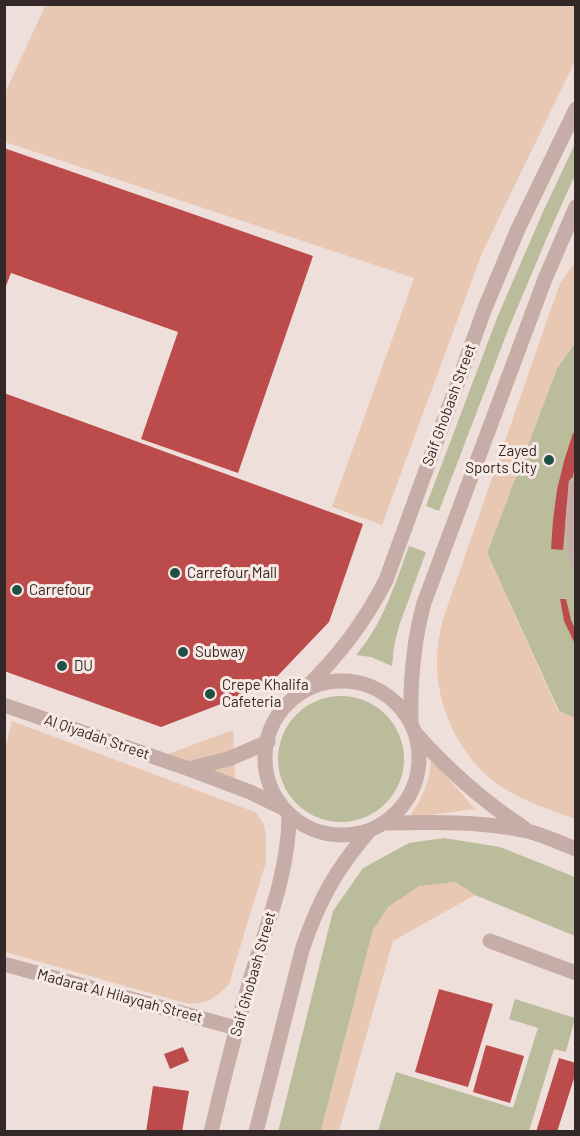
<!DOCTYPE html>
<html>
<head>
<meta charset="utf-8">
<style>
  body { margin:0 }
  #map { position:relative; width:580px; height:1136px; overflow:hidden; background:#efdfda; font-family:Barlow,sans-serif }
  canvas { display:block }
  .frame { position:absolute; inset:0; border:6px solid #332727; pointer-events:none }
</style>
</head>
<body>
<div id="map">
<canvas width="580" height="1136"></canvas>
<div class="frame"></div>
</div>
<script>
const context = document.querySelector('canvas').getContext('2d');
context.lineJoin = 'round';
function fill(path, color) { context.fillStyle = color; context.fill(path, 'evenodd'); }
function stroke(path, color, width, dash) { context.strokeStyle = color; context.lineWidth = width; context.lineCap = dash ? 'butt' : 'round'; context.setLineDash(dash || []); context.stroke(path); }
function drawText(font, color, halo, rows, align = 'center') {
  context.font = font + ' Barlow,sans-serif'; context.lineWidth = 6; context.setLineDash([]); context.textBaseline = 'middle'; context.strokeStyle = halo; context.fillStyle = color; for (const [text, x, y, turn = 0] of rows) {
    context.save(); context.translate(x, y); context.rotate((+turn || 0) * Math.PI / 180); context.textAlign = isNaN(turn) ? turn : align; if (halo) context.strokeText(text, 0, 0); context.fillText(text, 0, 0); context.restore();
  }
}
fill(new Path2D(`
  M 575,144 L 575,175 L 548,235 L 508,330 L 439,511 L 426,506 L 497,318 L 542,214 Z
  M 575,343 L 575,718 L 559,711 L 487,553 L 557,368 Z
  M 409,546 L 426,552 L 399,626 L 394,646 L 392,666 L 371,657 L 356,655 C 383,624 395,584 409,546 Z
  M278 759a63 63 0 1 1 126 0a63 63 0 1 1-126 0Z
  M 444,838 L 500,847 L 575,877 L 575,936 L 475,895 L 455,882 L 373,930 L 321,1131 L 278,1132 L 333,911 L 363,868 L 409,843 Z
  M 515,999 L 575,1018 L 566,1052 L 554,1049 L 529,1131 L 378,1131 L 396,1072 L 513,1108 L 538,1028 L 509,1019 Z`), '#babc9b');
fill(new Path2D(`
  M 46,4 L 575,5 L 575,61 L 482,253 L 382,525 L 332,507 L 414,278 L 5,142 L 5,93 Z
  M 575,263 L 575,343 L 557,368 L 487,553 L 558,711 L 575,718 L 575,819 C 550,810 523,801 500,786 C 460,758 436,708 437,660 C 437,646 440,632 443,619 L 560,283 Z
  M 12,721 L 255,812 L 264,824 L 266,836 L 266,862 L 229,984 C 215,999 209,1002 189,1004 L 5,952 L 4,753 Z
  M 233,730 L 235,780 L 165,755 Z
  M 431,758 L 475,809 L 408,818 C 423,799 430,781 431,758 Z
  M 455,882 L 475,895 L 393,941 L 339,1131 L 321,1131 L 373,930 L 388,907 L 419,886 Z`), '#e8c8b2');
fill(new Path2D(`
  M 4,148 L 313,256 L 238,473 L 141,439 L 178,332 L 11,273 L 4,291 Z
  M 4,393 L 363,524 L 329,622 L 268,686 L 161,727 L 4,671 Z
  M 573,433 L 576,434 L 576,462 L 567,504 L 563,550 L 551,549 L 553,520 L 557,490 L 564,461 Z
  M 560,599 L 566,599 L 571,620 L 576,631 L 576,641 L 574,642 L 564,621 Z
  M 439,989 L 493,1004 L 468,1087 L 415,1072 Z
  M 486,1045 L 524,1056 L 510,1103 L 473,1092 Z
  M 183,1047 L 189,1061 L 170,1069 L 164,1054 Z
  M 559,1058 L 576,1063 L 576,1072 L 557,1132 L 536,1132 Z
  M 153,1086 L 189,1091 L 182,1132 L 146,1132 Z`), '#bc4b4c');
stroke(new Path2D(`
  M 576,484 L 573,521 L 576,561
  M265 758a77 77 0 1 1 154 0a77 77 0 1 1-154 0Z
  M 306,688 C 340,654 364,623 386,580 L 485,308 L 518,229 L 576,109
  M 4,705 L 189,769 L 250,792 L 281,807
  M 411,722 C 410,681 413,643 424,603 L 545,279 L 576,207
  M 416,734 C 448,770 483,801 524,828
  M 189,769 L 231,758 L 268,742
  M 384,823 C 431,822 481,821 527,831 C 544,835 560,843 576,849
  M 490,941 L 576,973
  M 4,964 L 236,1028
  M 211,1132 C 223,1081 236,1030 250,980 C 266,927 289,872 289,815
  M 256,1132 L 302,950 C 318,902 336,869 369,831`), '#c6ada7', 15);
for (const [x, y, r, color] of [
  [549,460,6,"#205147"],
  [175,573,6,"#205147"],
  [17,590,6,"#205147"],
  [183,652,6,"#205147"],
  [62,666,6,"#205147"],
  [210,694,6,"#205147"]
]) { const dot = new Path2D(); dot.arc(x, y, r, 0, 2 * Math.PI); context.fillStyle = color; context.fill(dot); stroke(dot, '#f7eae5', 2); }
drawText('15px', '#332727', '#f7eae5', [
  ["Saif Ghobash Street",449,405,-70],
  ["Al Qiyadah Street",97,737,19],
  ["Saif Ghobash Street",253,974,-74],
  ["Madarat Al Hilayqah Street",120,996,15]
]);
drawText('15px', '#332727', '#f7eae5', [
  ["Zayed",537,451,"right"],
  ["Sports City",537,468,"right"],
  ["Carrefour Mall",187,573],
  ["Carrefour",29,590],
  ["Subway",195,652],
  ["DU",74,666],
  ["Crepe Khalifa",222,685],
  ["Cafeteria",222,702]
], 'left');
</script>
</body>
</html>
